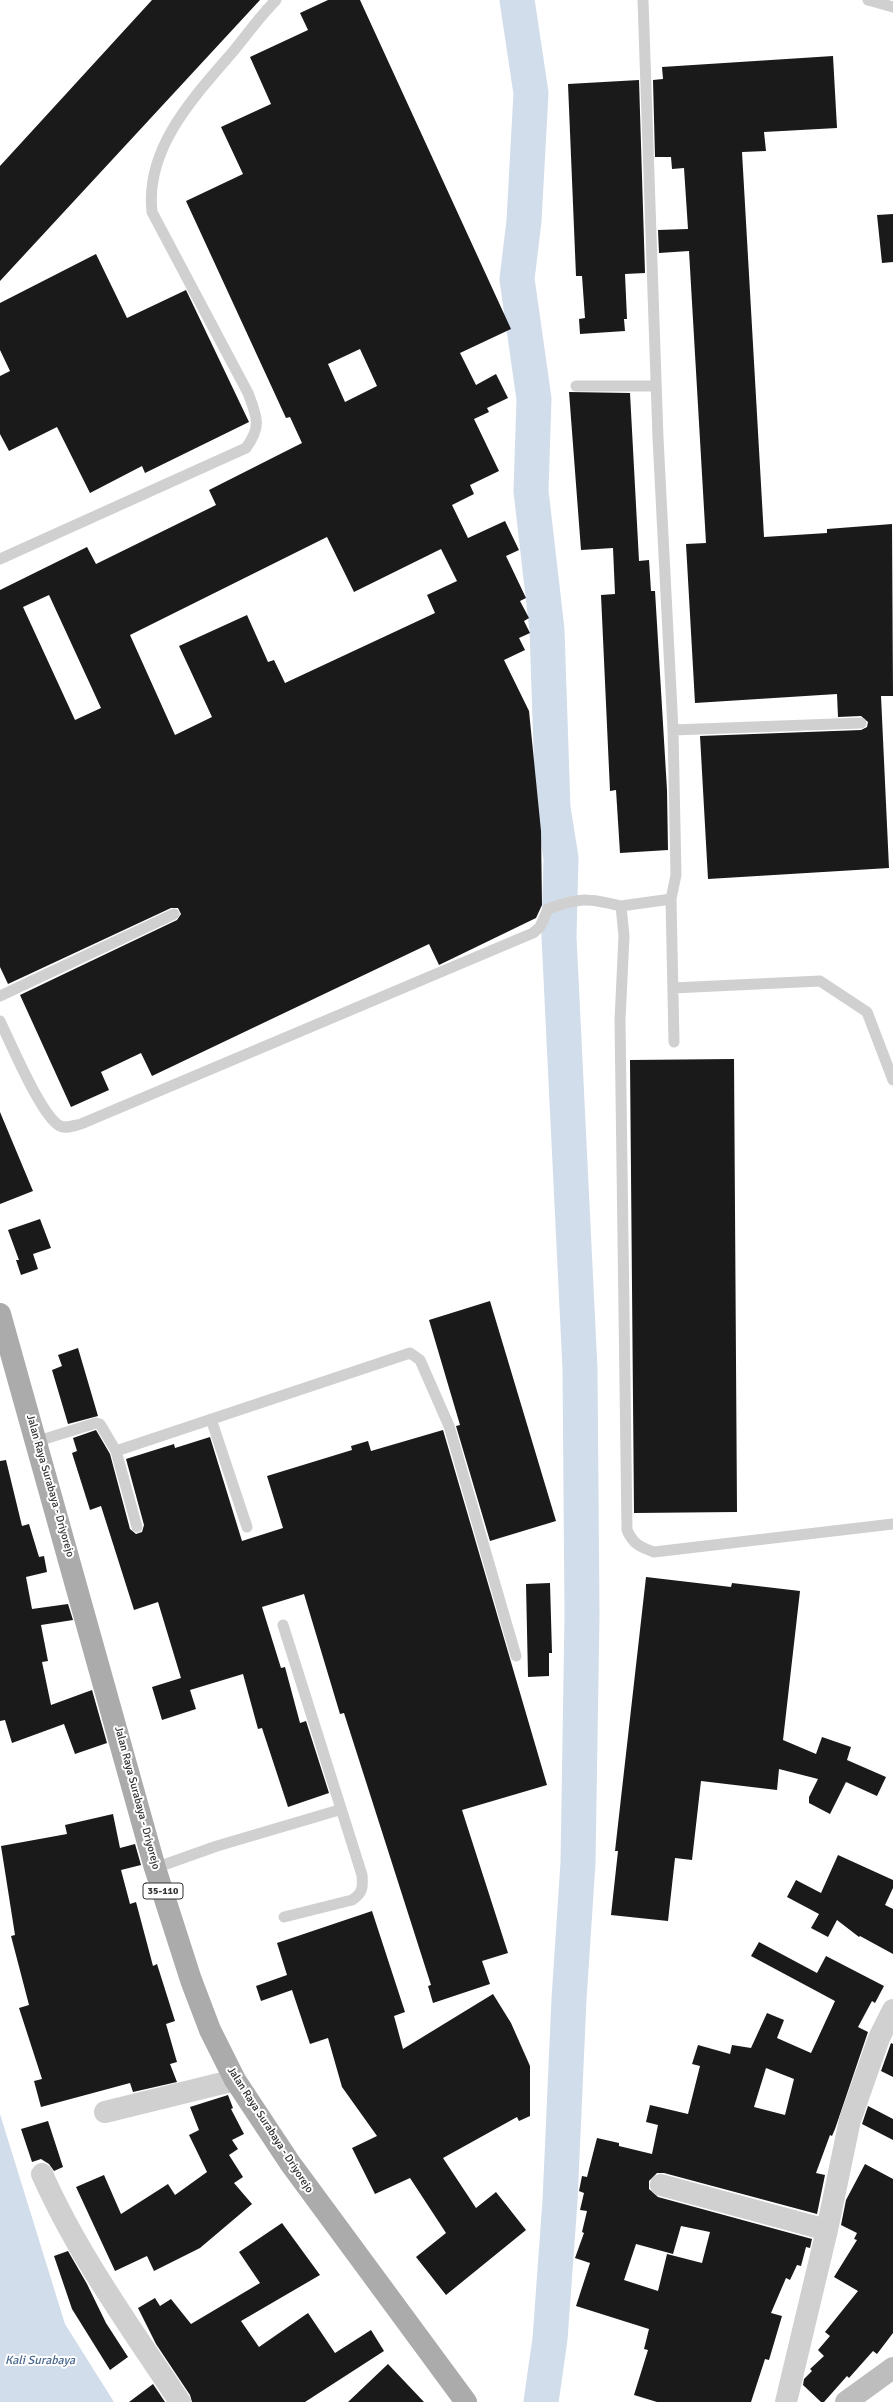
<!DOCTYPE html>
<html>
<head>
<meta charset="utf-8">
<style>
  body { margin:0 }
  canvas { display:block; background:#fff }
</style>
</head>
<body>
<canvas width="893" height="2402"></canvas>
<script>
const context = document.querySelector('canvas').getContext('2d');
context.lineJoin = 'round';
function fill(path, color) { context.fillStyle = color; context.fill(path, 'evenodd'); }
function stroke(path, color, width, dash) { context.strokeStyle = color; context.lineWidth = width; context.lineCap = dash ? 'butt' : 'round'; context.setLineDash(dash || []); context.stroke(path); }
function drawText(font, color, halo, rows, align = 'center') {
  context.font = font + ' Signika,sans-serif'; context.lineWidth = 4; context.setLineDash([]); context.textBaseline = 'middle'; context.strokeStyle = halo; context.fillStyle = color; for (const [text, x, y, turn = 0] of rows) {
    context.save(); context.translate(x, y); context.rotate((+turn || 0) * Math.PI / 180); context.textAlign = isNaN(turn) ? turn : align; if (halo) context.strokeText(text, 0, 0); context.fillText(text, 0, 0); context.restore();
  }
}
fill(new Path2D(`
  M 0,2114 L 65,2324 L 114,2402 L 0,2402 Z`), '#d2ddeb');
stroke(new Path2D(`
  M 517,0 L 531,93 L 524,221 L 517,279 L 534,399 L 531,491 L 547,630 L 553,808 L 561,858 L 559,937 L 580,1369 L 582,1615 L 578,1863 L 569,1999 L 560,2201 L 550,2339 L 541,2402`), '#d2ddeb', 35);
fill(new Path2D(`
  M 152,0 L 260,0 L 0,281 L 0,166 Z
  M 328,0 L 360,0 L 511,329 L 460,353 L 476,385 L 496,374 L 508,398 L 487,408 L 489,412 L 474,419 L 499,471 L 470,485 L 474,494 L 452,505 L 468,538 L 505,521 L 519,550 L 506,556 L 526,598 L 520,601 L 529,618 L 524,621 L 530,633 L 519,638 L 525,650 L 504,660 L 529,711 L 541,831 L 542,905 L 536,918 L 439,965 L 429,944 L 152,1076 L 141,1053 L 101,1072 L 109,1090 L 71,1107 L 20,995 L 177,920 L 181,914 L 178,908 L 171,908 L 8,984 L 0,967 L 0,590 L 87,547 L 96,564 L 216,505 L 209,490 L 302,443 L 290,417 L 286,418 L 186,201 L 243,174 L 221,127 L 271,104 L 250,57 L 308,30 L 300,13 ZM 360,349 L 377,386 L 345,402 L 328,364 ZM 327,537 L 354,592 L 441,549 L 457,581 L 427,595 L 435,613 L 285,683 L 274,660 L 268,662 L 247,615 L 179,646 L 212,717 L 175,735 L 130,635 ZM 49,595 L 101,708 L 75,720 L 23,607 Z
  M 833,56 L 837,128 L 764,132 L 766,151 L 742,152 L 764,537 L 827,533 L 827,529 L 892,524 L 893,696 L 881,696 L 889,868 L 708,879 L 700,736 L 861,730 L 867,727 L 868,722 L 861,716 L 838,717 L 837,694 L 695,703 L 686,544 L 706,543 L 689,251 L 659,253 L 658,230 L 688,229 L 684,168 L 672,169 L 671,157 L 655,157 L 653,80 L 663,79 L 662,67 Z
  M 639,80 L 645,273 L 625,274 L 627,319 L 624,319 L 625,331 L 580,334 L 579,319 L 585,318 L 582,276 L 576,276 L 568,84 Z
  M 893,214 L 893,262 L 882,263 L 877,215 Z
  M 96,254 L 127,318 L 186,290 L 249,422 L 145,473 L 142,466 L 90,493 L 57,427 L 9,451 L 0,434 L 0,376 L 10,371 L 0,350 L 0,303 Z
  M 569,392 L 630,393 L 639,561 L 649,560 L 651,591 L 655,591 L 667,790 L 668,850 L 620,853 L 616,790 L 610,791 L 601,595 L 615,594 L 613,548 L 581,550 Z
  M 734,1059 L 737,1512 L 634,1513 L 630,1060 Z
  M 0,1112 L 33,1191 L 0,1204 Z
  M 40,1219 L 51,1248 L 33,1254 L 38,1269 L 21,1275 L 16,1260 L 19,1260 L 8,1230 Z
  M 490,1301 L 556,1521 L 490,1541 L 456,1426 L 460,1425 L 429,1320 Z
  M 78,1348 L 98,1416 L 68,1424 L 52,1370 L 62,1366 L 58,1355 Z
  M 96,1430 L 110,1454 L 130,1529 L 136,1534 L 142,1532 L 144,1525 L 126,1459 L 174,1444 L 175,1448 L 210,1437 L 242,1541 L 283,1528 L 267,1476 L 352,1450 L 351,1446 L 368,1441 L 371,1451 L 443,1430 L 547,1785 L 462,1810 L 508,1953 L 482,1961 L 490,1984 L 433,2003 L 428,1986 L 431,1985 L 344,1713 L 340,1714 L 304,1594 L 262,1607 L 281,1668 L 285,1667 L 300,1723 L 306,1721 L 329,1793 L 288,1807 L 262,1728 L 258,1729 L 243,1674 L 190,1690 L 196,1709 L 162,1720 L 152,1687 L 181,1678 L 158,1602 L 134,1610 L 101,1506 L 90,1510 L 72,1453 L 77,1451 L 73,1438 Z
  M 6,1460 L 22,1526 L 29,1524 L 39,1557 L 44,1556 L 47,1572 L 26,1577 L 32,1609 L 68,1604 L 73,1620 L 41,1625 L 48,1661 L 42,1662 L 51,1705 L 92,1690 L 107,1743 L 75,1754 L 64,1724 L 12,1743 L 5,1720 L 0,1721 L 0,1461 Z
  M 646,1577 L 731,1587 L 732,1583 L 800,1591 L 783,1740 L 816,1754 L 822,1737 L 851,1747 L 847,1760 L 886,1777 L 877,1796 L 846,1782 L 830,1814 L 809,1803 L 809,1797 L 818,1779 L 779,1769 L 777,1790 L 701,1781 L 692,1860 L 675,1858 L 668,1921 L 611,1915 L 618,1851 L 615,1851 Z
  M 550,1583 L 552,1653 L 549,1653 L 549,1676 L 528,1677 L 526,1584 Z
  M 113,1814 L 120,1848 L 135,1844 L 141,1865 L 121,1870 L 130,1904 L 136,1902 L 153,1966 L 157,1964 L 175,2021 L 166,2024 L 177,2062 L 170,2064 L 177,2082 L 133,2092 L 130,2083 L 41,2107 L 34,2081 L 42,2079 L 19,2008 L 29,2005 L 11,1936 L 15,1935 L 1,1846 L 67,1834 L 65,1825 Z
  M 838,1855 L 893,1880 L 893,1888 L 885,1905 L 893,1909 L 893,1954 L 860,1936 L 859,1937 L 837,1920 L 828,1937 L 811,1928 L 819,1914 L 787,1897 L 796,1880 L 821,1893 Z
  M 372,1911 L 405,2012 L 394,2016 L 403,2049 L 493,1994 L 511,2023 L 530,2066 L 530,2116 L 519,2121 L 517,2117 L 443,2158 L 476,2208 L 496,2192 L 526,2230 L 446,2295 L 416,2257 L 446,2233 L 410,2178 L 375,2194 L 352,2148 L 377,2136 L 342,2087 L 328,2038 L 310,2044 L 292,1990 L 261,2001 L 256,1986 L 287,1975 L 277,1943 Z
  M 759,1942 L 817,1973 L 826,1956 L 884,1986 L 875,2003 L 872,2001 L 858,2027 L 868,2032 L 835,2129 L 832,2136 L 830,2135 L 816,2173 L 825,2175 L 817,2214 L 664,2173 L 657,2173 L 649,2181 L 649,2189 L 658,2197 L 812,2239 L 810,2248 L 806,2247 L 801,2266 L 797,2265 L 790,2280 L 786,2278 L 771,2313 L 782,2316 L 769,2360 L 765,2359 L 751,2402 L 657,2402 L 634,2395 L 648,2350 L 644,2349 L 649,2329 L 576,2306 L 590,2263 L 575,2258 L 584,2233 L 582,2232 L 587,2211 L 580,2210 L 584,2193 L 579,2191 L 582,2176 L 587,2177 L 597,2138 L 619,2143 L 619,2146 L 652,2154 L 658,2125 L 646,2122 L 650,2105 L 688,2114 L 700,2066 L 692,2064 L 698,2045 L 730,2054 L 732,2045 L 751,2048 L 767,2013 L 784,2020 L 777,2038 L 811,2053 L 835,2001 L 751,1956 ZM 766,2068 L 794,2079 L 785,2115 L 754,2107 ZM 681,2226 L 710,2232 L 702,2263 L 667,2254 L 658,2291 L 624,2280 L 636,2244 L 673,2254 Z
  M 891,2043 L 893,2044 L 893,2077 L 881,2071 Z
  M 228,2095 L 233,2108 L 231,2109 L 244,2134 L 232,2140 L 238,2149 L 229,2155 L 243,2177 L 234,2183 L 252,2204 L 200,2248 L 154,2271 L 147,2256 L 115,2271 L 76,2187 L 104,2175 L 121,2214 L 168,2184 L 175,2195 L 207,2172 L 189,2135 L 199,2130 L 190,2107 Z
  M 868,2106 L 893,2119 L 893,2140 L 862,2124 Z
  M 48,2121 L 63,2167 L 54,2171 L 49,2164 L 41,2159 L 32,2162 L 21,2129 Z
  M 865,2164 L 893,2179 L 893,2333 L 877,2354 L 873,2351 L 849,2378 L 847,2376 L 824,2402 L 821,2402 L 803,2385 L 804,2379 L 812,2371 L 810,2369 L 824,2356 L 818,2350 L 830,2336 L 825,2332 L 858,2291 L 834,2277 L 857,2240 L 854,2239 L 857,2233 L 841,2225 L 846,2200 Z
  M 282,2223 L 320,2275 L 241,2321 L 259,2347 L 308,2313 L 335,2353 L 371,2330 L 384,2351 L 305,2402 L 192,2402 L 190,2395 L 156,2344 L 138,2308 L 155,2298 L 160,2306 L 171,2299 L 191,2324 L 260,2283 L 239,2252 Z
  M 68,2251 L 87,2284 L 106,2323 L 128,2357 L 110,2370 L 72,2309 L 54,2256 Z
  M 388,2364 L 424,2402 L 348,2402 Z
  M 153,2384 L 165,2402 L 129,2402 Z`), '#1a1a1a');
stroke(new Path2D(`
  M 868,0 L 893,7
  M 576,386 L 656,386
  M 0,559 L 246,448 C 262,426 257,417 248,393 L 152,212 C 145,149 192,99 231,54 C 246,36 260,16 276,0
  M 673,730 L 861,723
  M 671,899 L 674,1042
  M 621,906 L 671,899 L 676,875 L 673,730 L 658,438 L 643,0
  M 673,988 L 820,981 L 867,1012 L 893,1080
  M 0,996 L 174,914
  M 0,1021 C 11,1044 39,1110 57,1124 C 63,1130 73,1126 81,1124 L 533,933 L 540,927 L 548,909 C 580,897 588,898 621,906 L 624,936 L 620,1020 L 627,1530 C 633,1544 640,1547 654,1552 L 893,1524
  M 211,1419 L 247,1527
  M 38,1441 L 96,1423 L 100,1424 L 116,1451 L 137,1527
  M 116,1451 L 410,1353 L 420,1360 L 449,1426 L 516,1656
  M 283,1625 L 362,1875 C 363,1887 363,1893 352,1900 L 284,1917
  M 155,1868 L 217,1846 L 339,1810`), '#d0d0d0', 11);
stroke(new Path2D(`
  M 105,2112 L 235,2080
  M 42,2174 C 78,2255 131,2328 180,2402
  M 661,2185 L 827,2230
  M 786,2402 L 827,2230 L 850,2120 L 879,2038 L 893,2010`), '#d0d0d0', 22);
stroke(new Path2D(`
  M 846,2402 L 893,2368`), '#bdbdbd', 22);
stroke(new Path2D(`
  M 0,1314 L 155,1868 L 191,1980 L 210,2030 L 235,2080 L 290,2163 L 466,2402`), '#ababab', 22);
for (const [x, y, w] of [
  [163,1891,40]
]) { const box = new Path2D(); box.roundRect(x - w / 2, y - 8, w, 16, 3); context.fillStyle = '#fff'; context.fill(box); stroke(box, '#333', 1); }
drawText('bold 10px', '#333', null, [
  ["35-110",163,1891]
]);
drawText('11px', '#333', '#fff', [
  ["Jalan Raya Surabaya - Driyorejo",50,1486,74],
  ["Jalan Raya Surabaya - Driyorejo",137,1798,75],
  ["Jalan Raya Surabaya - Driyorejo",270,2130,57]
]);
drawText('italic 12px', '#47678e', '#fff', [
  ["Kali Surabaya",40,2361]
]);
</script>
</body>
</html>
